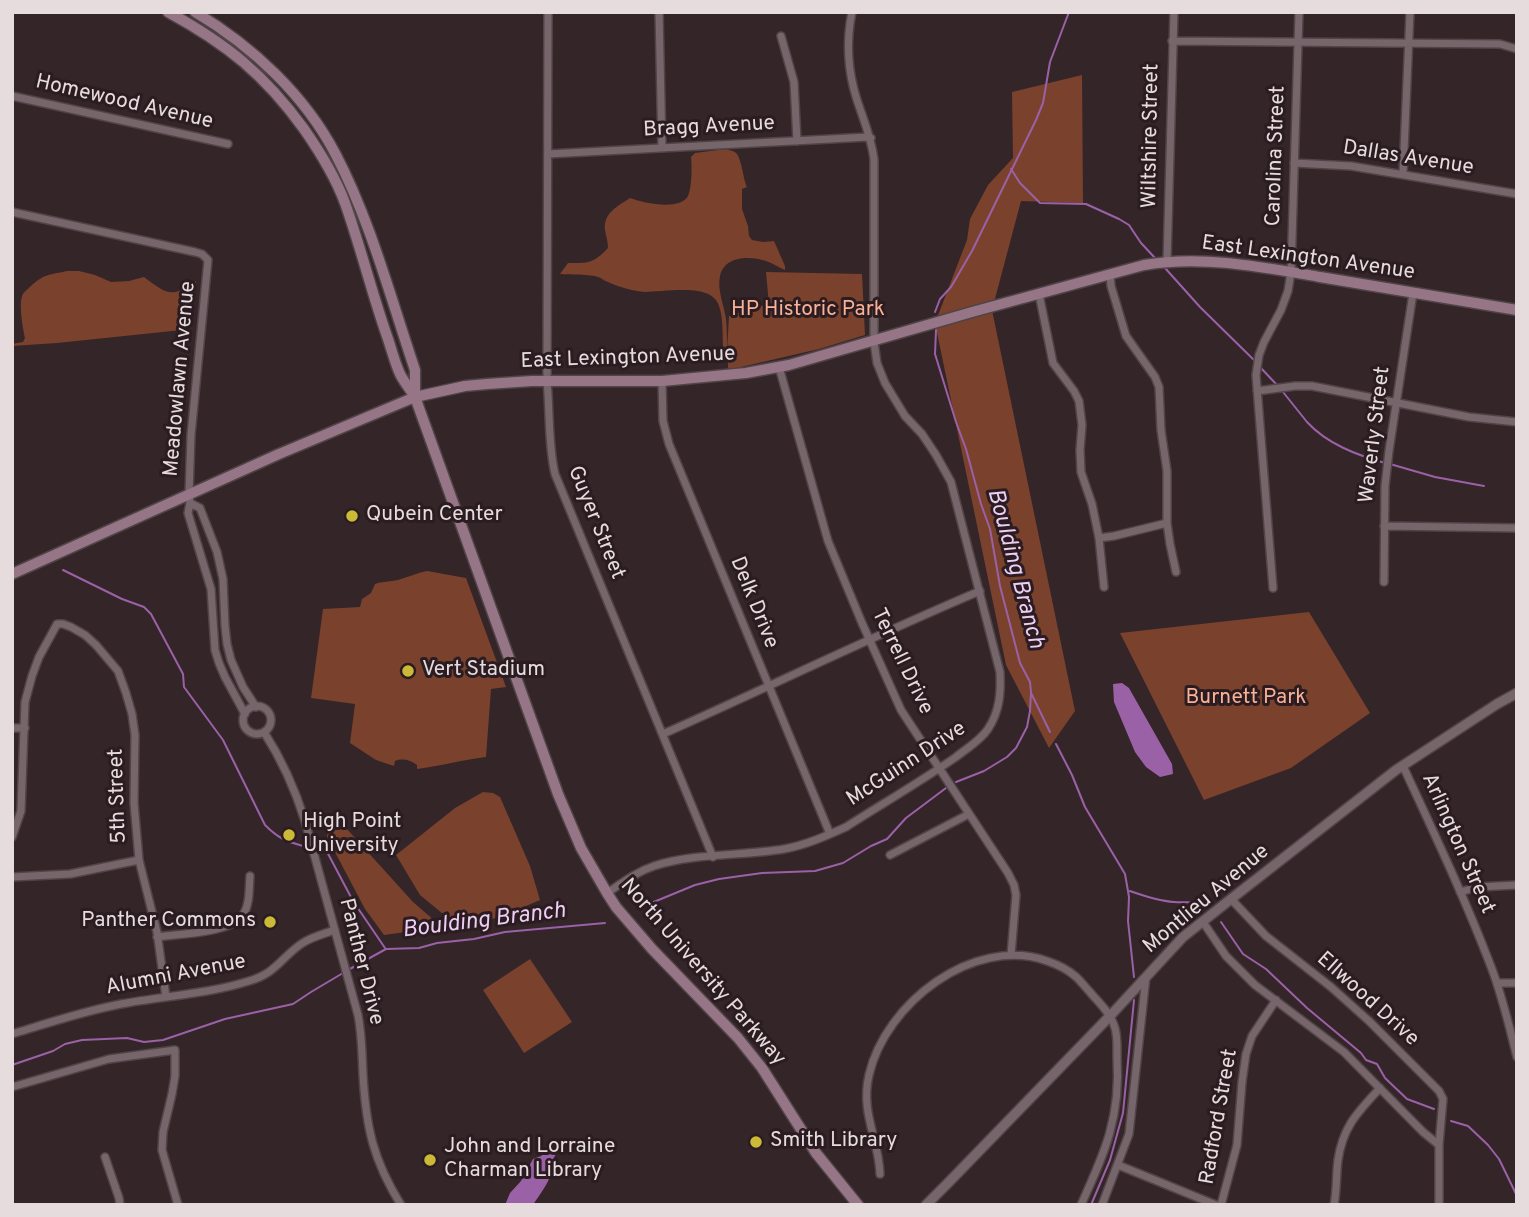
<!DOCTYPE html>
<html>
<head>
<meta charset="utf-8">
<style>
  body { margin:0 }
  #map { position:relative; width:1529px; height:1217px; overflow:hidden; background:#342529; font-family:Overpass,sans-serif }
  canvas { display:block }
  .frame { position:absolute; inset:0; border:14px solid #e6dcde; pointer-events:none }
</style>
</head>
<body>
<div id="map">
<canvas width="1529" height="1217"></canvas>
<div class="frame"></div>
</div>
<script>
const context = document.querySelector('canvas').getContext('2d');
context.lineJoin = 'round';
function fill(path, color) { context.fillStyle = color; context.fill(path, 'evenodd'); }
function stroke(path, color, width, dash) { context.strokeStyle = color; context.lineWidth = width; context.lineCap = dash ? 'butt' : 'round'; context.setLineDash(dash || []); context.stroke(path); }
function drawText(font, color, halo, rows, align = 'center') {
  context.font = font + ' Overpass,sans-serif'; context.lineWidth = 6; context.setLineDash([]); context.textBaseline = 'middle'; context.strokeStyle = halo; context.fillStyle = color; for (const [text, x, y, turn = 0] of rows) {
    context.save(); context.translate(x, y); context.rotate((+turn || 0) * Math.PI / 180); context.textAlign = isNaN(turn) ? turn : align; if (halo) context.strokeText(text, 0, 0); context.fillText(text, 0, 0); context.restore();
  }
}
fill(new Path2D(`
  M 1082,75 L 1083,203 L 1021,201 L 992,310 L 1075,711 L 1049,748 L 1006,665 L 935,323 L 967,240 L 970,219 L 988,185 L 1013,158 L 1012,92 Z
  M 726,149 C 729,150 734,151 736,153 C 742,159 743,179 747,187 L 742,189 L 742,209 L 748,226 L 749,236 L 752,240 L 763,242 L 774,241 L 785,266 L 785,270 C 779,268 773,263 766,261 C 750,256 725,255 720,276 C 717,290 724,305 726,319 C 727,329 727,341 727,351 L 729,316 L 760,306 L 769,305 L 766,272 L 862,274 L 865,335 L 819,349 L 728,370 L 728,353 L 724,356 C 721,341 726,309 714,298 C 701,285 661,292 645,292 C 633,291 618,287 608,282 C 604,281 602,278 598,277 C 591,274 569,275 560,274 L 568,263 C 588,263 593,264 608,248 C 608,242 606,236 605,230 C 603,213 618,206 630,198 C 643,203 680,211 688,196 C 692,187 692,166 691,157 L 695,153 Z
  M 67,271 L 79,271 L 95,275 L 111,282 L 129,281 L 144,277 C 167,294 171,299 196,281 L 190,328 L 182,330 L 57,343 L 12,346 L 12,344 L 23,342 L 25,338 C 23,329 18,302 23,294 C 24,292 37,280 40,279 C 46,274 59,273 67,271 Z
  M 427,571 L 466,578 L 506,687 L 491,689 L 486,757 C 462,760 440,766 417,769 L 417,765 C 411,760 402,758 395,761 L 394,766 L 376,760 L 350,743 L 355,704 L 311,698 L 323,609 L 360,607 L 362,599 L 371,593 L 375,584 C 383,581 390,582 398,580 C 408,577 417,573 427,571 Z
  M 1309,612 L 1370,713 L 1291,768 L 1204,800 L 1120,633 Z
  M 483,792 L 493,793 L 500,797 L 530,866 L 540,900 L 498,918 L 454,923 L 420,895 L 396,855 L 455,808 Z
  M 337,818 L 413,902 L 442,927 L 384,935 L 365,909 L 327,837 L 328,823 Z
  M 530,959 L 572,1022 L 524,1053 L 483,990 Z`), '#7a412d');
fill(new Path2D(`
  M 1122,683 L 1129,688 L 1172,764 L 1173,774 L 1160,777 L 1146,767 L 1135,752 L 1114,702 L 1113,684 Z
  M 541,1156 L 550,1161 C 556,1176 541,1192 533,1205 L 505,1205 L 510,1193 L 521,1181 L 533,1159 Z`), '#9b61a7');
stroke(new Path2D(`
  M 1011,169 L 1020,183 L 1040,203 L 1086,204 L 1119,219 L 1129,225 L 1141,243 L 1156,259
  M 1165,268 L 1200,307 L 1256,362
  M 935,312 L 940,299 L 951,287 L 972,251 L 1036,120 L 1043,103 L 1050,62 L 1069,12
  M 936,330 L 935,354 L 956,422 L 966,449 L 981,504 L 990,529 L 1000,586 L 1020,663 L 1030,682 L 1031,692 L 1030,711 L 1027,727 L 1016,748 L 1007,757 L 984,771 L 956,782
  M 1259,366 L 1277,385
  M 1283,392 C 1291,402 1299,412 1307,422 C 1327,444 1357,455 1385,463
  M 1390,464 L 1435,477 L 1484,486
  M 63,570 L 122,599 L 144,607 L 151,614 L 183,674 L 184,687 L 223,740 L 265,825 C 278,838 285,841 303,846
  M 1031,693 L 1050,732
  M 1056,744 L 1072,775 L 1085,807 L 1125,874 L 1129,897 L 1128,921 L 1134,977
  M 325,848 L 353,901 L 385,948
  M 1130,891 C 1144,896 1159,901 1174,902 C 1184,903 1193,901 1203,904
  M 644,906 L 695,885 L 719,879 L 762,873 L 815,871 L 843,863 L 871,846 L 887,839 L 906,818 L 946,788
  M 1221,922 L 1243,954 L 1266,969 L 1307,1008 L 1361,1053 L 1366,1060 L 1377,1064 L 1385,1078 L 1407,1099 L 1434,1109
  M 348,970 L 386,949 L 419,948 L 437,943 L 474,939 L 505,932 L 605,923
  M 12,1065 L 53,1051 L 65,1044 L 82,1040 L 127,1038 L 144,1042 L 163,1040 L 225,1019 L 293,1004 L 311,992 L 343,973
  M 1451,1121 L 1468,1126 L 1488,1145 L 1499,1159 L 1517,1196
  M 1091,1205 L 1110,1160 L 1123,1113 L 1134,1000`), '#9b61a7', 2);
stroke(new Path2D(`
  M 547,1158 L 554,1145`), '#9b61a7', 12);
const minor = new Path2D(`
  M 548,12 L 547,381 C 550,411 548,445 555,474 L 713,857
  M 659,12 L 662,148
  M 781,36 L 794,82 L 797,141
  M 1172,41 L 1500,44 L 1517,49
  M 12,96 L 228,144
  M 548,154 L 868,137 L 871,138
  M 1294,163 L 1351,166 L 1517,194
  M 1403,174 L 1410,12
  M 12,212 L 195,252 L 202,254 L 208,260 L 191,435 L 189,494 L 190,503 L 188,513 L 211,589 L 215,650 L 219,663 L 225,677 L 245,714
  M 1167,261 L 1174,12
  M 1039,294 L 1053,363 L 1074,391 L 1079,401 L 1082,425 L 1080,450 L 1081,472 L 1092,504 L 1099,538 L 1114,536 L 1167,523 L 1167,471 L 1161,430 L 1159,387 L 1155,377 L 1126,336 L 1111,286 L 1110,274
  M 779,367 L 828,541 L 862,623 L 901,710 L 1008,873 L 1014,885 L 1016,895 L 1011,955
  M 662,381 L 663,421 L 669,444 L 830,834
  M 1257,391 L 1295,386 L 1312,386 L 1469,417 L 1517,422
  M 190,503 L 200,508 L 217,552 L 223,579 L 225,626 L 227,644 L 231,660 L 243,687 L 256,707
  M 1167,523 L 1170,544 L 1176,572
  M 1384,526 L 1516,528
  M 1099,538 L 1104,587
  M 1384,582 L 1385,486 L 1389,451 L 1413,293
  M 1273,588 L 1256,375 L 1259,355 L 1264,342 L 1281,310 L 1288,291 L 1291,272 L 1299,12
  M243 720a14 14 0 1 1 28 0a14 14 0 1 1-28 0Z
  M 12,728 L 25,728
  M 264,732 C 282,760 295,789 305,821 L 358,1015 C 362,1035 362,1055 363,1075 C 366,1127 373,1160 401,1205
  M 663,734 C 769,687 873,636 980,591
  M 1403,766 C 1433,831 1464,896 1490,964 C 1502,994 1509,1026 1517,1057
  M 12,837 L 21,811 L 25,702 L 32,676 L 39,657 L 56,626 L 57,624 L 63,624 L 71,627 L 85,635 L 96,645 L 118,671 L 126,693 L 132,714 L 135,735 L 134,803 L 139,860 L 157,932 L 166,997
  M 890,855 L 969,814
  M 12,877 L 70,874 L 139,860
  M 1460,892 L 1478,887 L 1517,885
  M 607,893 C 622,883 636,872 654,866 C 694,853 742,856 784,849 C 806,845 826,836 846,827 C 882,804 920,782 956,757 C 967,748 980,741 988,729 C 1000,711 1001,692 1000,672 L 951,482 L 936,455 L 922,434 L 905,416 L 885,383 L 877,363 L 874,342 L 874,159 C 871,137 864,121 857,100 C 848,72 846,41 852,12
  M 1231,899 L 1266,936 L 1331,987 L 1369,1021 L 1439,1091 L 1443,1099 L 1439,1145
  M 1203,922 L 1226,956 L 1255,985 L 1344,1052 L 1423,1132 L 1439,1145 L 1439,1205
  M 157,937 C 178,934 231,933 243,915 C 250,904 249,889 250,876
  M 1497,983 L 1517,983
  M 12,1034 C 48,1023 84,1011 121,1004 C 164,996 208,994 249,981 C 276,973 280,959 301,944 C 311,937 323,934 335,930
  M 12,1087 L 109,1059 L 175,1050 L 175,1076 L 172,1094 L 163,1132 L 162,1150 L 178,1205
  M 105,1157 L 119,1198 L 120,1205
  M 1118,1165 L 1216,1205
  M 880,1174 C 879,1140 860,1112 869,1075 C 885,1004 973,935 1047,961 C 1056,964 1067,969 1075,976 C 1080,980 1084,986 1089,991 C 1098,1002 1110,1012 1114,1025 C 1118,1035 1117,1047 1117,1057 C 1121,1117 1105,1152 1081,1205
  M 1102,1205 L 1129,1134 L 1146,977
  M 1221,1205 L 1237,1145 L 1242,1082 L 1246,1054 L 1252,1036 L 1276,1000
  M 1334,1205 C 1337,1190 1336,1175 1338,1160 C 1343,1126 1358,1112 1380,1088`);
const tertiary = new Path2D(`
  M 926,1205 L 948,1183 L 1110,1016 L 1183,937 L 1231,899 L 1396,770 L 1497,704 L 1517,693`);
const secondary = new Path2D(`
  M 168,12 C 227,44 265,75 304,129 C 320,152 335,176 345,203 C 361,248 372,294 388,339 C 392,351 395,363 400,374 C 404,382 410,389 415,397 L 558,794 L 581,848 L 607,893 L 616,907 L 652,949 L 738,1038 L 762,1068 L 816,1153 L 858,1205
  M 195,12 C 252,46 305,95 336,155 C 370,220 391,299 415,370 L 415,396
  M 12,574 L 279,454 L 415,397 L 465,386 L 487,384 L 532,381 L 662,381 L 746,373 L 789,365 L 972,312 L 1144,265 C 1203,255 1262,267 1320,277 C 1386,288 1451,299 1517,310`);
stroke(minor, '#504447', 10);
stroke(tertiary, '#504447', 12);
stroke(secondary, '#504447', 13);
stroke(minor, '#76656a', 7);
stroke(tertiary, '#76656a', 9);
stroke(secondary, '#967686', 10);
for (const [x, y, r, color] of [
  [352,516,7,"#ccb938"],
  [408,671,7,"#ccb938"],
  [289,835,7,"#ccb938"],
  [270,922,7,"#ccb938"],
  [756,1142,7,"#ccb938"],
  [430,1160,7,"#ccb938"]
]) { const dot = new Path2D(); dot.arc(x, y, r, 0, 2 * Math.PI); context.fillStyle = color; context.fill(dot); stroke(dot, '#2a1c20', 2.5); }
drawText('21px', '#e6dcde', '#2a1c20', [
  ["Homewood Avenue",124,103,13],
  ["Bragg Avenue",709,128,-3],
  ["Wiltshire Street",1152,136,-89],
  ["Carolina Street",1277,156,-88],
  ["Dallas Avenue",1408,159,9],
  ["East Lexington Avenue",1308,259,8],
  ["East Lexington Avenue",628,359,-2],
  ["Meadowlawn Avenue",181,379,-85],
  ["Waverly Street",1376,435,-83],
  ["Guyer Street",595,523,68],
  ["Delk Drive",753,603,68],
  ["Terrell Drive",901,662,64],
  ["McGuinn Drive",907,765,-33],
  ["5th Street",119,796,-92],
  ["Arlington Street",1457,844,66],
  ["Montlieu Avenue",1207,900,-40],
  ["Panther Drive",360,962,76],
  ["North University Parkway",702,973,49],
  ["Alumni Avenue",176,976,-11],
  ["Ellwood Drive",1367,1000,42],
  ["Radford Street",1220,1117,-80]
]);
drawText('21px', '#f9b198', '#2a1c20', [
  ["HP Historic Park",808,311],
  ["Burnett Park",1246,699]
]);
drawText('21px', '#e6dcde', '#2a1c20', [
  ["Qubein Center",366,516],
  ["Vert Stadium",422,671],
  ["High Point",303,823],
  ["University",303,847],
  ["Panther Commons",256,922,"right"],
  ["Smith Library",770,1142],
  ["John and Lorraine",444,1148],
  ["Charman Library",444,1172]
], 'left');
drawText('italic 23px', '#edcef4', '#2a1c20', [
  ["Boulding Branch",1014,569,75],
  ["Boulding Branch",484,922,-7]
]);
</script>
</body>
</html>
